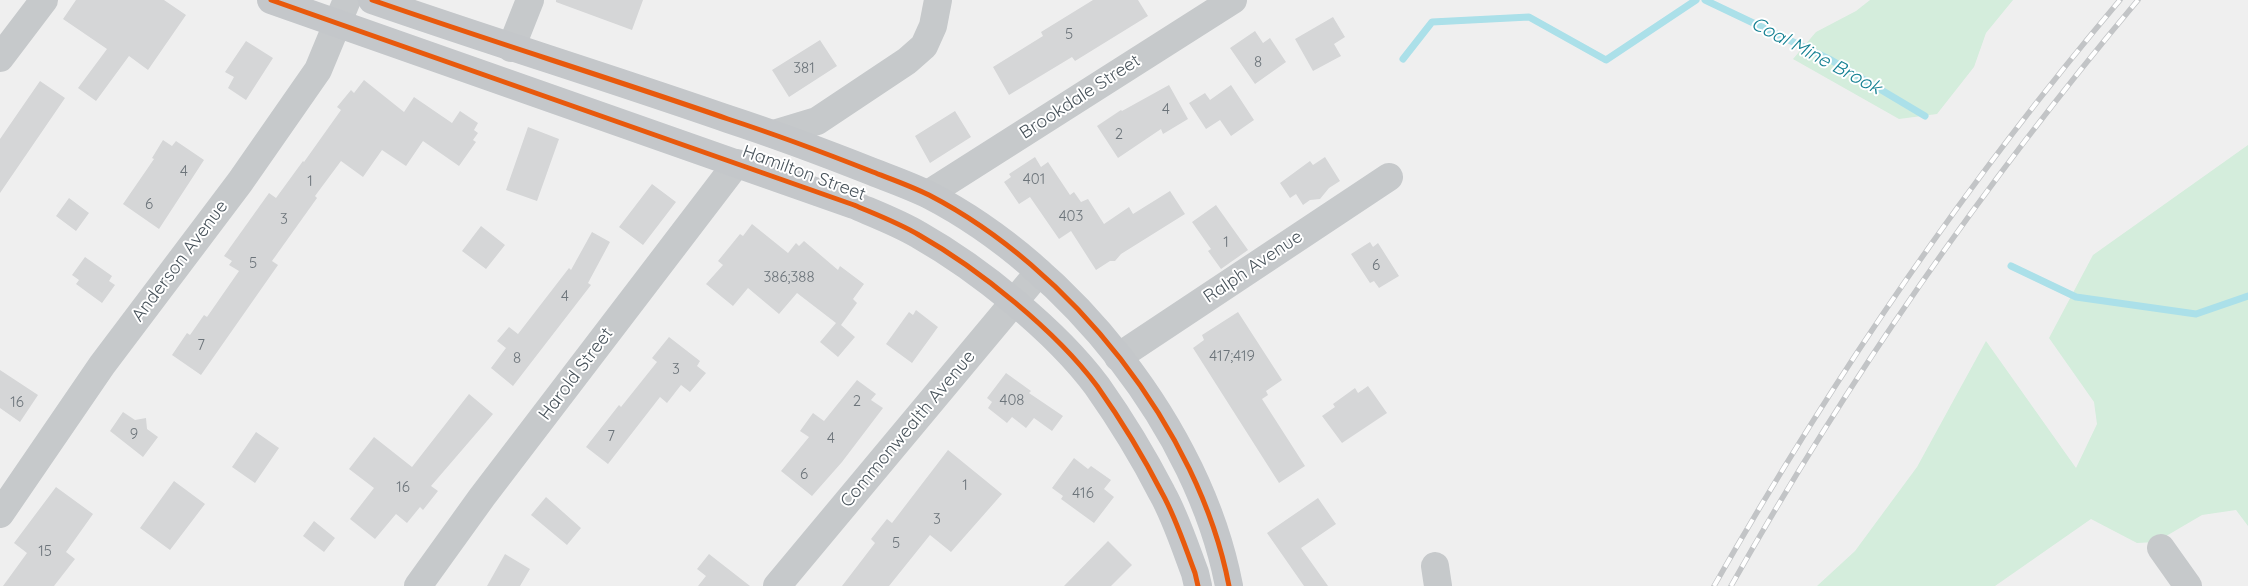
<!DOCTYPE html>
<html>
<head>
<meta charset="utf-8">
<style>
  body { margin:0 }
  canvas { display:block; background:#efefef }
</style>
</head>
<body>
<canvas width="2248" height="586"></canvas>
<script>
const context = document.querySelector('canvas').getContext('2d');
context.lineJoin = 'round';
function fill(path, color) { context.fillStyle = color; context.fill(path, 'evenodd'); }
function stroke(path, color, width, dash) { context.strokeStyle = color; context.lineWidth = width; context.lineCap = dash ? 'butt' : 'round'; context.setLineDash(dash || []); context.stroke(path); }
function drawText(font, color, halo, rows, align = 'center') {
  context.font = font + ' Quicksand,sans-serif'; context.lineWidth = 4; context.setLineDash([]); context.textBaseline = 'middle'; context.strokeStyle = halo; context.fillStyle = color; for (const [text, x, y, turn = 0] of rows) {
    context.save(); context.translate(x, y); context.rotate((+turn || 0) * Math.PI / 180); context.textAlign = isNaN(turn) ? turn : align; if (halo) context.strokeText(text, 0, 0); context.fillText(text, 0, 0); context.restore();
  }
}
fill(new Path2D(`
  M 1870,0 L 2013,0 L 1986,33 L 1974,67 L 1937,114 L 1899,119 L 1793,59 L 1816,32 L 1856,11 Z
  M 2248,145 L 2248,526 L 2236,510 L 2202,515 L 2156,542 L 2137,543 L 2091,519 L 1995,586 L 1817,586 L 1855,551 L 1917,467 L 1986,341 L 2076,468 L 2097,424 L 2094,402 L 2049,338 L 2093,255 Z`), '#d4eddc');
stroke(new Path2D(`
  M 1705,0 L 1831,60 L 1925,116
  M 1403,59 L 1432,22 L 1529,17 L 1606,60 L 1696,0
  M 2011,266 L 2076,297 L 2196,314 L 2248,296`), '#abe0e9', 7);
fill(new Path2D(`
  M 76,0 L 164,0 L 186,15 L 148,70 L 129,56 L 96,101 L 78,88 L 107,49 L 63,19 Z
  M 556,0 L 643,0 L 632,30 L 556,2 Z
  M 1093,0 L 1138,0 L 1148,16 L 1075,61 L 1072,57 L 1009,95 L 993,67 L 1043,36 L 1041,32 Z
  M 1333,17 L 1345,37 L 1334,44 L 1341,56 L 1313,71 L 1295,39 Z
  M 1255,31 L 1263,43 L 1270,38 L 1286,62 L 1255,84 L 1230,48 Z
  M 820,40 L 837,66 L 789,97 L 772,70 Z
  M 246,41 L 273,58 L 246,100 L 228,88 L 234,77 L 225,72 Z
  M 364,80 L 404,112 L 414,97 L 452,123 L 460,111 L 478,123 L 474,130 L 478,133 L 473,140 L 476,142 L 459,166 L 423,141 L 406,166 L 382,150 L 363,177 L 341,161 L 315,196 L 317,198 L 272,261 L 278,265 L 201,375 L 172,355 L 187,333 L 190,335 L 204,315 L 207,317 L 239,271 L 229,265 L 232,261 L 224,256 L 269,193 L 276,198 L 303,161 L 304,162 L 341,110 L 337,107 L 351,90 L 354,93 Z
  M 40,81 L 65,98 L 0,193 L 0,139 Z
  M 1169,85 L 1188,119 L 1163,134 L 1161,129 L 1118,158 L 1097,126 L 1121,110 L 1122,111 Z
  M 1231,85 L 1254,120 L 1231,136 L 1220,120 L 1206,129 L 1189,103 L 1205,93 L 1210,100 Z
  M 955,111 L 971,137 L 930,163 L 915,136 Z
  M 528,127 L 559,139 L 537,201 L 506,190 Z
  M 163,140 L 172,146 L 176,141 L 204,160 L 159,229 L 123,204 L 154,159 L 152,158 Z
  M 1035,157 L 1041,167 L 1048,162 L 1070,195 L 1074,192 L 1081,202 L 1088,199 L 1104,224 L 1129,207 L 1133,214 L 1170,191 L 1185,214 L 1121,254 L 1115,261 L 1110,261 L 1096,270 L 1071,231 L 1059,239 L 1030,197 L 1019,204 L 1004,182 L 1011,177 L 1009,174 Z
  M 1325,157 L 1340,181 L 1329,188 L 1320,199 L 1310,200 L 1303,205 L 1296,194 L 1290,198 L 1280,183 L 1310,161 L 1313,165 Z
  M 652,184 L 676,202 L 643,245 L 619,227 Z
  M 69,198 L 89,213 L 76,231 L 56,216 Z
  M 1216,205 L 1248,250 L 1221,269 L 1208,251 L 1211,249 L 1192,222 Z
  M 752,224 L 788,253 L 796,243 L 799,246 L 804,241 L 838,270 L 840,266 L 864,284 L 853,299 L 857,303 L 841,325 L 855,337 L 838,357 L 820,342 L 836,323 L 797,293 L 779,314 L 748,288 L 733,306 L 706,284 L 723,265 L 718,261 L 740,234 L 743,236 Z
  M 481,226 L 505,245 L 486,269 L 462,251 Z
  M 592,232 L 610,242 L 588,283 L 591,285 L 513,386 L 491,368 L 506,348 L 497,341 L 509,327 L 518,334 L 569,268 L 571,270 Z
  M 1370,242 L 1373,247 L 1378,243 L 1399,276 L 1379,288 L 1374,281 L 1370,283 L 1351,254 Z
  M 85,257 L 112,276 L 109,281 L 115,285 L 102,303 L 76,284 L 79,280 L 72,275 Z
  M 916,310 L 938,327 L 912,363 L 886,344 L 909,312 L 913,315 Z
  M 1238,312 L 1282,380 L 1266,391 L 1268,395 L 1262,399 L 1305,466 L 1279,483 L 1193,348 L 1204,340 L 1202,335 Z
  M 669,337 L 700,361 L 697,366 L 706,373 L 690,392 L 681,385 L 667,403 L 660,397 L 608,464 L 586,447 L 619,405 L 621,407 L 657,362 L 652,358 Z
  M 0,370 L 38,395 L 20,422 L 0,408 Z
  M 1006,373 L 1031,391 L 1029,393 L 1063,416 L 1052,431 L 1034,418 L 1026,428 L 1012,417 L 1007,423 L 988,408 L 992,402 L 987,398 Z
  M 857,380 L 876,394 L 871,400 L 883,408 L 842,462 L 812,496 L 781,471 L 809,437 L 800,431 L 813,413 L 824,421 Z
  M 1368,386 L 1387,413 L 1342,443 L 1322,416 L 1335,407 L 1333,404 L 1355,388 L 1358,393 Z
  M 469,394 L 493,414 L 431,486 L 438,491 L 423,510 L 420,507 L 407,523 L 396,514 L 375,539 L 350,519 L 374,488 L 349,469 L 374,437 L 412,467 Z
  M 123,412 L 135,420 L 146,418 L 147,429 L 158,437 L 143,457 L 110,431 Z
  M 256,432 L 279,448 L 255,483 L 232,467 Z
  M 948,450 L 1002,494 L 951,552 L 930,535 L 889,586 L 842,586 L 875,543 L 871,539 L 887,519 L 892,523 Z
  M 1074,458 L 1088,469 L 1091,466 L 1111,480 L 1104,489 L 1114,497 L 1094,523 L 1061,499 L 1063,496 L 1052,488 Z
  M 174,481 L 205,504 L 170,550 L 140,528 Z
  M 56,487 L 93,514 L 66,552 L 75,559 L 54,586 L 3,586 L 27,553 L 14,543 Z
  M 546,497 L 581,528 L 567,545 L 531,515 Z
  M 1318,498 L 1336,524 L 1301,548 L 1328,586 L 1304,586 L 1267,533 Z
  M 314,521 L 335,538 L 324,552 L 303,536 Z
  M 1108,541 L 1132,565 L 1111,586 L 1064,586 Z
  M 505,554 L 530,569 L 520,586 L 487,586 Z
  M 709,554 L 750,586 L 698,586 L 706,576 L 697,569 Z`), '#d5d6d7');
stroke(new Path2D(`
  M 511,48 L 530,0
  M 0,58 L 44,0
  M 774,134 L 817,121 L 907,61 L 924,46 L 933,26 L 938,0
  M 928,194 L 1233,0
  M 1118,357 L 1389,177
  M 0,514 L 102,365 L 240,182 L 318,70 L 347,0
  M 2161,548 L 2188,586
  M 1435,566 L 1438,586
  M 418,586 L 482,497 L 737,163
  M 777,586 L 1039,272`), '#c6c9cb', 28);
stroke(new Path2D(`
  M 271,0 L 854,205 C 875,214 899,223 919,235 C 979,269 1056,331 1097,386 C 1121,420 1143,456 1162,493 C 1176,518 1185,547 1195,573 L 1198,586
  M 372,0 C 490,41 610,78 728,119 C 777,135 825,153 873,172 C 891,179 911,186 929,195 C 1070,268 1199,429 1229,586`), '#c4c7ca', 28);
const rail = new Path2D(`
  M 1714,586 C 1832,379 1967,181 2120,0
  M 1731,586 C 1848,379 1985,182 2138,0`);
stroke(rail, '#c2c4c6', 5.5);
stroke(rail, '#fff', 4, [11]);
stroke(new Path2D(`
  M 271,0 L 854,205 C 875,214 899,223 919,235 C 979,269 1056,331 1097,386 C 1121,420 1143,456 1162,493 C 1176,518 1185,547 1195,573 L 1198,586
  M 372,0 C 490,41 610,78 728,119 C 777,135 825,153 873,172 C 891,179 911,186 929,195 C 1070,268 1199,429 1229,586`), '#e8590c', 5);
drawText('15px', '#6c747a', null, [
  ["5",1069,34],
  ["8",1258,62],
  ["381",804,68],
  ["4",1166,109],
  ["2",1119,134],
  ["4",184,171],
  ["401",1034,179],
  ["1",310,181],
  ["6",149,204],
  ["403",1071,216],
  ["3",284,219],
  ["1",1226,242],
  ["5",253,263],
  ["6",1376,265],
  ["386;388",789,277],
  ["4",565,296],
  ["7",201,345],
  ["417;419",1232,356],
  ["8",517,358],
  ["3",676,369],
  ["408",1012,400],
  ["2",857,401],
  ["16",17,402],
  ["9",134,434],
  ["7",611,436],
  ["4",831,438],
  ["6",804,474],
  ["1",965,485],
  ["16",403,487],
  ["416",1083,493],
  ["3",937,519],
  ["5",896,543],
  ["15",45,551]
]);
drawText('18px', '#47525a', '#fff', [
  ["Brookdale Street",1080,97,-33],
  ["Hamilton Street",804,173,20],
  ["Anderson Avenue",180,261,-53],
  ["Ralph Avenue",1253,267,-34],
  ["Harold Street",576,374,-53],
  ["Commonwealth Avenue",908,429,-50]
]);
drawText('italic 19px', '#148092', '#fff', [
  ["Coal Mine Brook",1816,56,28]
]);
</script>
</body>
</html>
